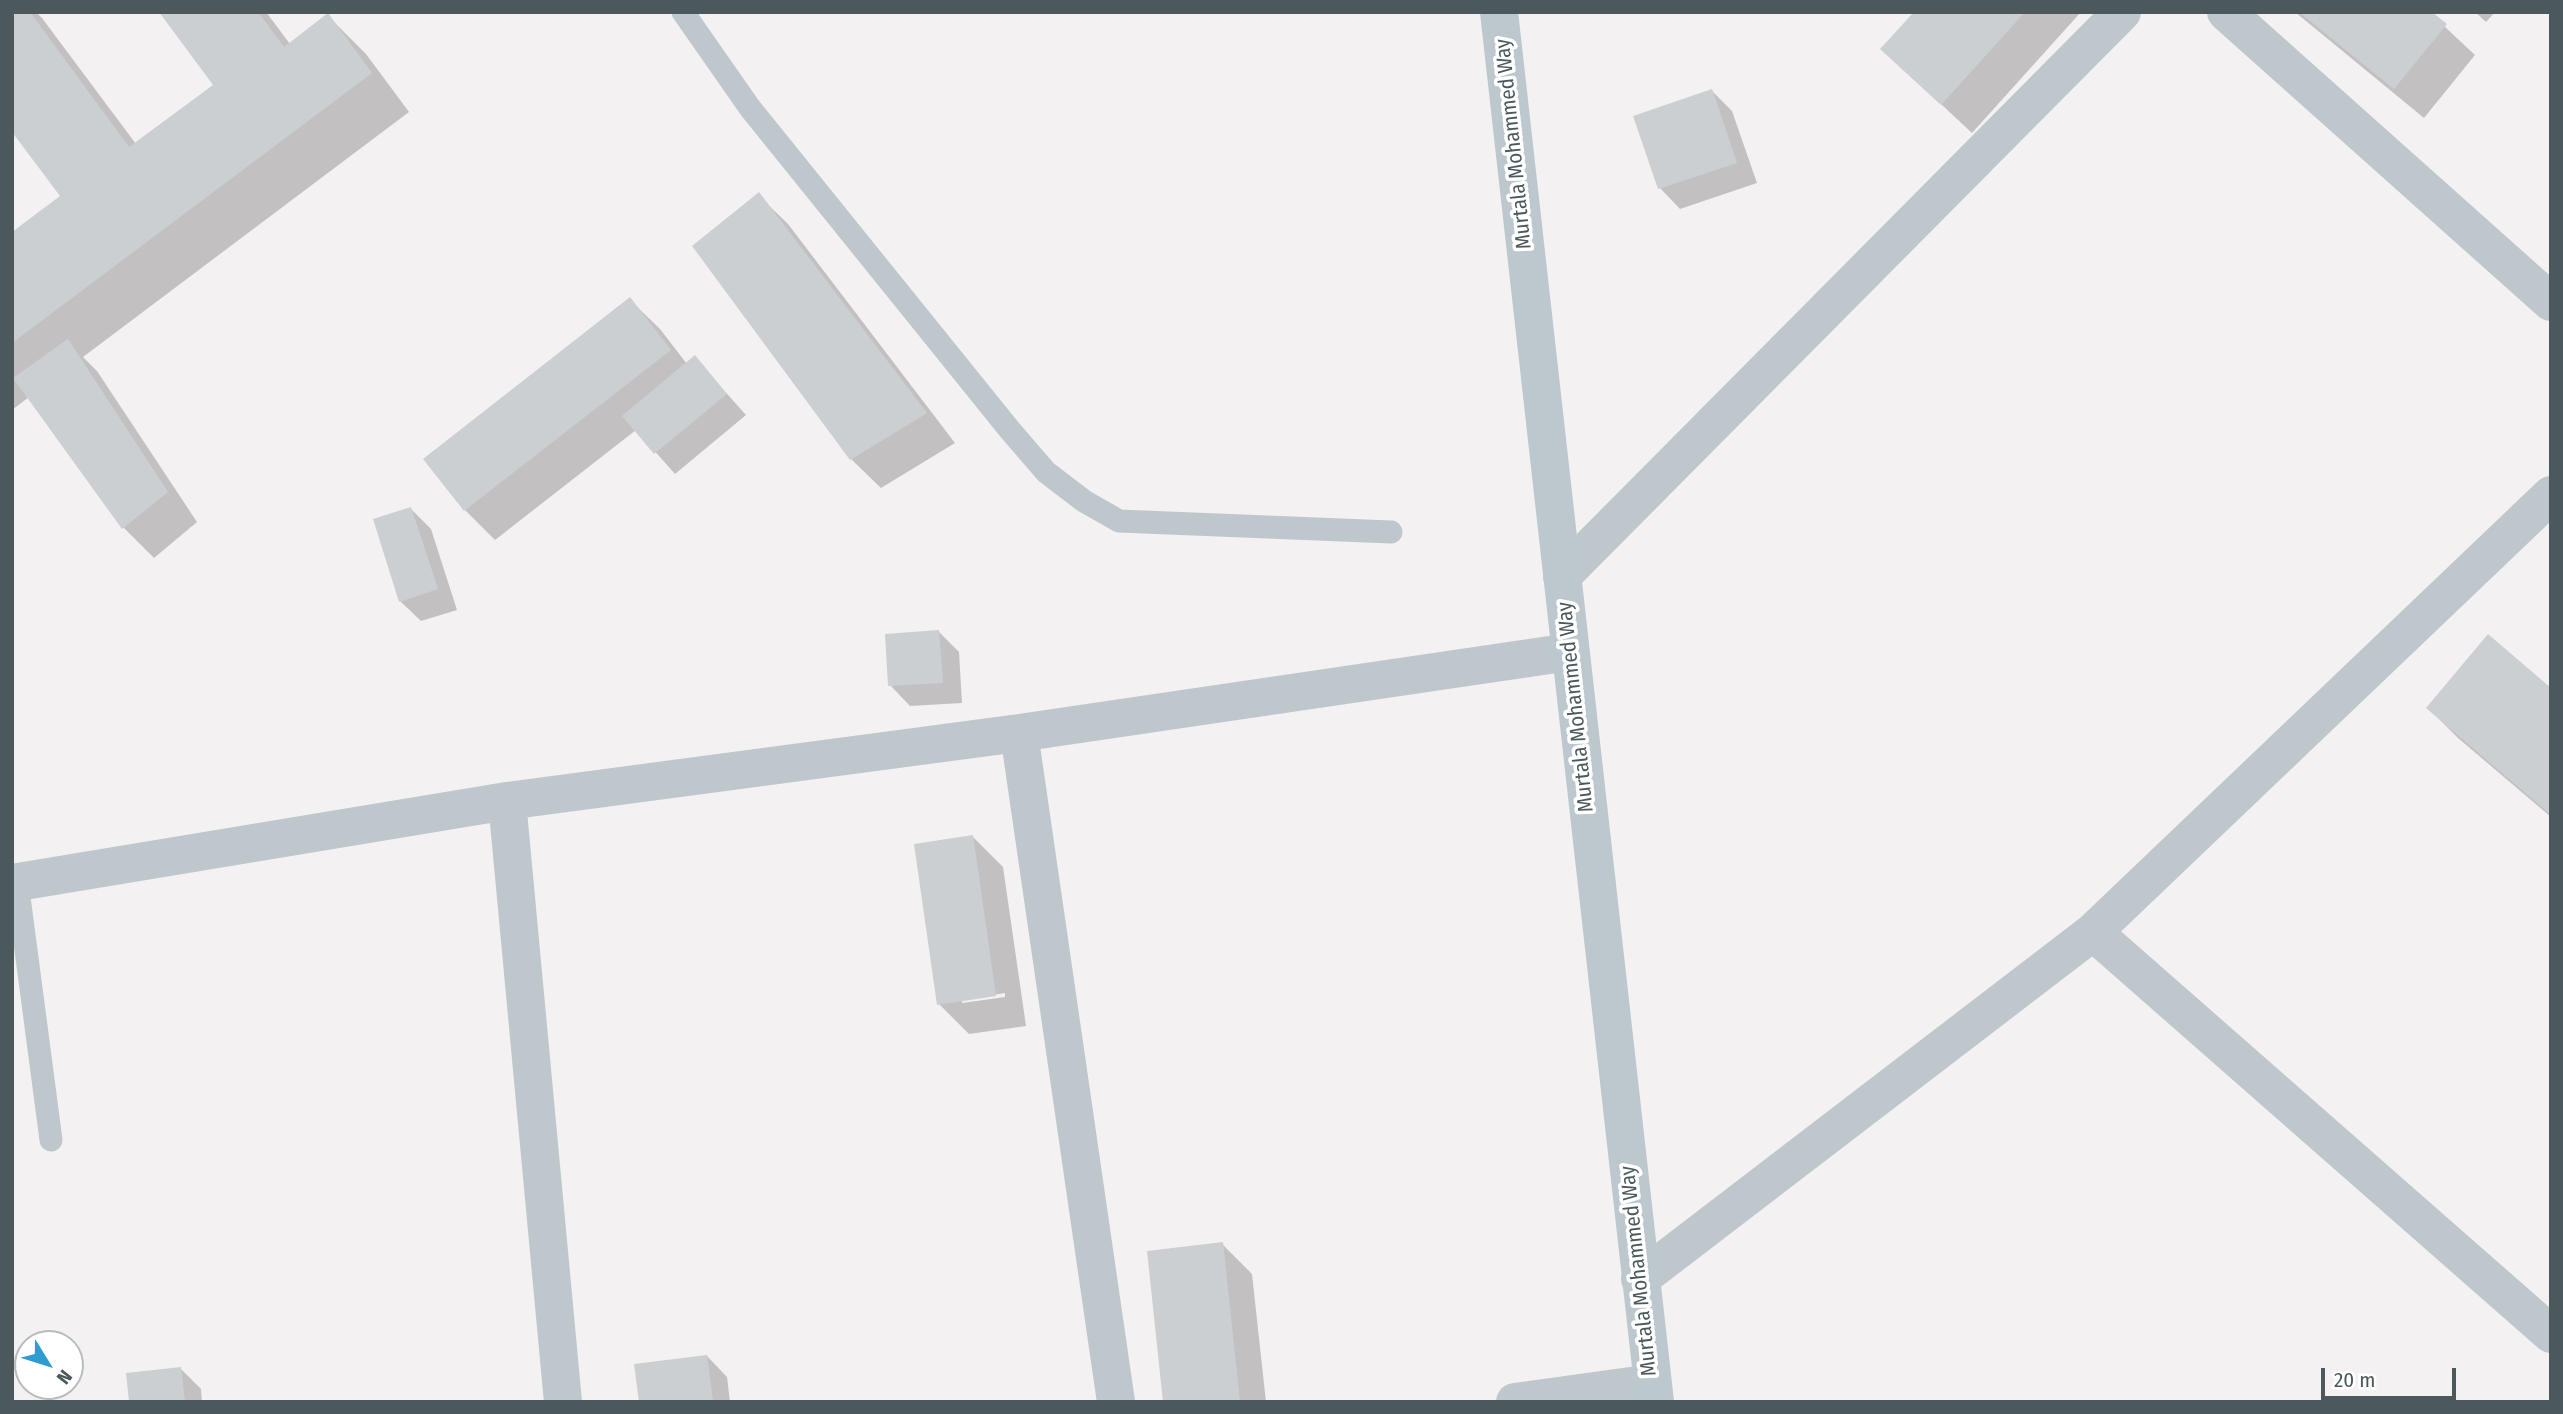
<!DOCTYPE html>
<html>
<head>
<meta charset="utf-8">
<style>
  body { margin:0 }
  #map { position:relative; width:2563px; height:1414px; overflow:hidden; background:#f3f1f2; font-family:"Fira Sans Condensed",sans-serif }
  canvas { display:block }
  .frame { position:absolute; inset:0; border:14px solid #4b585c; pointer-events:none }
  .north { position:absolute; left:14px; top:1330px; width:70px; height:70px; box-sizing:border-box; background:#fff; border:2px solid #b7bcbe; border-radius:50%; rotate:128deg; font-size:19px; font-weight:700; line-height:28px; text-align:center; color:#4b585c }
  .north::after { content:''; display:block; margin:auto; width:24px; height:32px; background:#2e9cd0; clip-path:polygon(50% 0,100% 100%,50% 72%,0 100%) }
  .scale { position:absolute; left:2321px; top:1368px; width:135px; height:32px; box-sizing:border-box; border:4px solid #4b585c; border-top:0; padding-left:9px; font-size:21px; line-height:24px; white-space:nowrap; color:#4b585c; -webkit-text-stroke:5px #fff; paint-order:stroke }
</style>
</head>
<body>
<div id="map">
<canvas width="2563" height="1414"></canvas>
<div class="frame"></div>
<div class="north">N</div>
<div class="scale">20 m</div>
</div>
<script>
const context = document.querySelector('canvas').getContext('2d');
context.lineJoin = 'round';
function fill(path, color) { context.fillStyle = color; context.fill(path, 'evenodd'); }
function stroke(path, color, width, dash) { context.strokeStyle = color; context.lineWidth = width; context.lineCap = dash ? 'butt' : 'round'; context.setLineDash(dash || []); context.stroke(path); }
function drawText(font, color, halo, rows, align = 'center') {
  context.font = font + ' "Fira Sans Condensed",sans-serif'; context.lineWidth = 7; context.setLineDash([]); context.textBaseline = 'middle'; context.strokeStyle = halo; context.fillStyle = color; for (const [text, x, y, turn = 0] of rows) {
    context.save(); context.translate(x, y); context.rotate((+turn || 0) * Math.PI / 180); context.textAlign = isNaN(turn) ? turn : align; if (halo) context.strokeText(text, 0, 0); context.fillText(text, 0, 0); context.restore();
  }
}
fill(new Path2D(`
  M 12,12 L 36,12 L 42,18 L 136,144 L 216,85 L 161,12 L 266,12 L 290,44 L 328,16 L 366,54 L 409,112 L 83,357 L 97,371 L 197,522 L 154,558 L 124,528 L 29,397 L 12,410 L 12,234 L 62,196 Z
  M 1916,12 L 2081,12 L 1972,133 L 1882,49 Z
  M 2295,12 L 2429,12 L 2475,55 L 2424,118 Z
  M 2475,12 L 2495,12 L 2486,22 Z
  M 1712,91 L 1732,111 L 1757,183 L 1680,209 L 1660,188 L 1636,117 Z
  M 758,195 L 788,224 L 955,443 L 881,488 L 851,459 Z
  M 630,300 L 660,329 L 687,364 L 695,358 L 746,415 L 675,474 L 636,430 L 495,540 L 465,510 Z
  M 411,509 L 431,529 L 457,610 L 421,621 L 400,601 Z
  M 939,632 L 959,652 L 962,703 L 910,706 L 890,685 Z
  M 2551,690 L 2551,817 L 2458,738 L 2428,708 Z
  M 973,837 L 1003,867 L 1026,1026 L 969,1034 L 939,1004 ZM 1005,993 L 1005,997 L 962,1003 L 962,1000 Z
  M 1222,1244 L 1252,1274 L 1266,1402 L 1165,1402 Z
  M 707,1356 L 727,1377 L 730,1402 L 640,1402 Z
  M 181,1369 L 201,1389 L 202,1402 L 131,1402 Z`), '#0003');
fill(new Path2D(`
  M 12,12 L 30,12 L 129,147 L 213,85 L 159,12 L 258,12 L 284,47 L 328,13 L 372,73 L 12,343 L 12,232 L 60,196 L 12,132 Z
  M 1914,12 L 2025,12 L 1941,105 L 1880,49 Z
  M 2299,12 L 2432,12 L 2447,24 L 2394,89 Z
  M 1712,89 L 1737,163 L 1658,189 L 1633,116 Z
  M 759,192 L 927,413 L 850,460 L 692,246 Z
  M 630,297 L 671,350 L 464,511 L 423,459 Z
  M 68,339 L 168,492 L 122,529 L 13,378 Z
  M 695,355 L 727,394 L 654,454 L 622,416 Z
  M 411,507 L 438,589 L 399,602 L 373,519 Z
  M 939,630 L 943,683 L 888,686 L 885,634 Z
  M 2488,634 L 2551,688 L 2551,815 L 2426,708 Z
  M 973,835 L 996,996 L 937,1005 L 914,844 Z
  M 1223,1242 L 1240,1402 L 1163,1402 L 1147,1251 Z
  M 707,1355 L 713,1402 L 639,1402 L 634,1364 Z
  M 181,1367 L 185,1402 L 129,1402 L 126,1373 Z`), '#cbcfd2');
stroke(new Path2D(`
  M 683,12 L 750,108 L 1009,429 L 1046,472 L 1084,501 L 1119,521 L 1391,532
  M 17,882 L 51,1140`), '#bec8cc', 23);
stroke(new Path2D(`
  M 2226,12 L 2551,302
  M 1562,576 L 2122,12
  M 1019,733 L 1116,1402
  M 507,801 L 563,1402
  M 12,883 L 507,801 L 1019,733 L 1570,652
  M 2093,932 L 2551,1334
  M 1640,1279 L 2093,932 L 2551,495
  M 1515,1402 L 1652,1383`), '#bec8cc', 38);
stroke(new Path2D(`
  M 1499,12 L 1655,1402`), '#bcc8cd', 38);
drawText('21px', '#4b585c', '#fff', [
  ["Murtala Mohammed Way",1514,144,-96],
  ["Murtala Mohammed Way",1576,707,-96],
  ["Murtala Mohammed Way",1639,1271,-96]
]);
</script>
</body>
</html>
